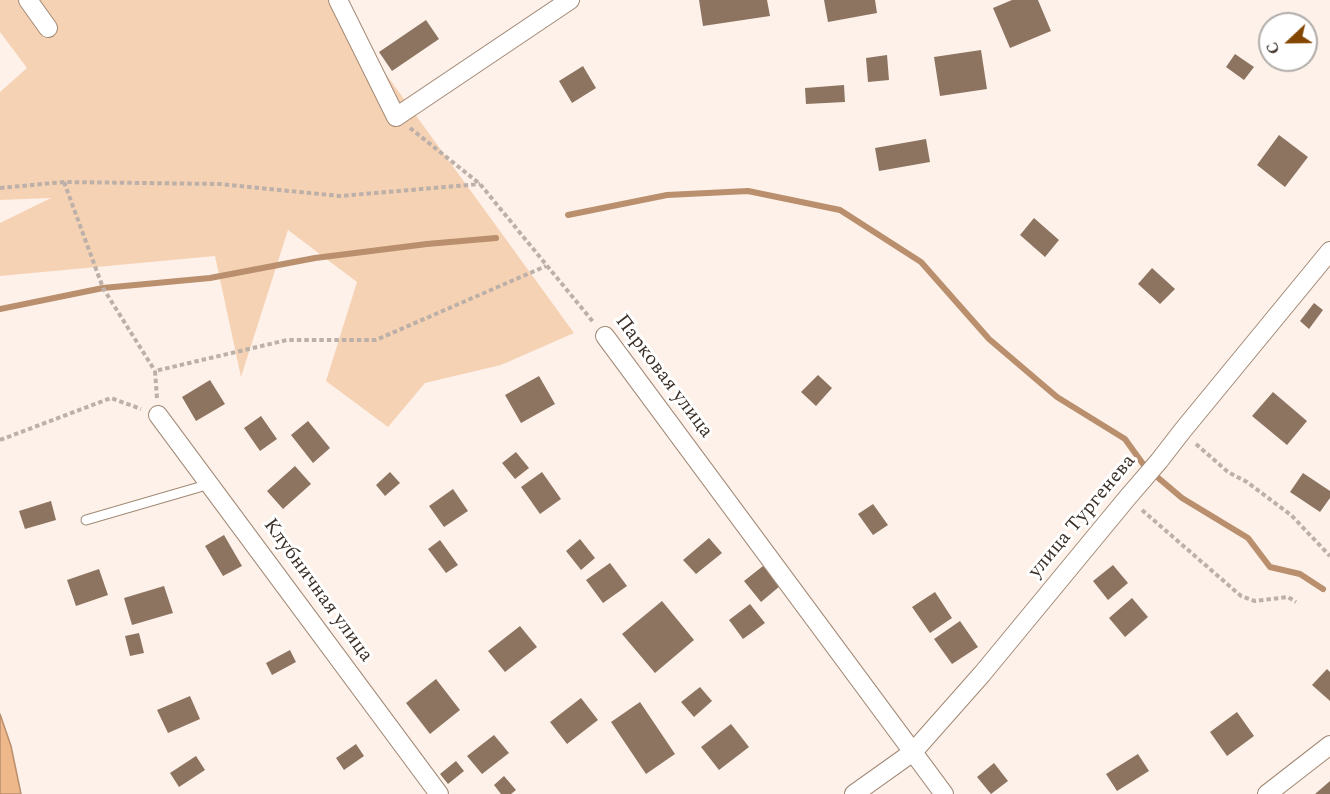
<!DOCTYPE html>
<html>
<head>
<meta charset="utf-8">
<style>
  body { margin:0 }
  #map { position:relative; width:1330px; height:794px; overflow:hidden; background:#fdf1e9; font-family:Spectral,serif }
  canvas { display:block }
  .north { position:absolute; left:1258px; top:12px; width:60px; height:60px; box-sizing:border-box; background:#fff; border:2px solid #b1aca9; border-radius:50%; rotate:248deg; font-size:16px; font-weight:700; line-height:24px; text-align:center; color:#3b3028 }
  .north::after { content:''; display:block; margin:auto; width:21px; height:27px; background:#824600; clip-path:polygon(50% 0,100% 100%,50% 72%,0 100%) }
</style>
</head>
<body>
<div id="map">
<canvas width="1330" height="794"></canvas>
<div class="north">С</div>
</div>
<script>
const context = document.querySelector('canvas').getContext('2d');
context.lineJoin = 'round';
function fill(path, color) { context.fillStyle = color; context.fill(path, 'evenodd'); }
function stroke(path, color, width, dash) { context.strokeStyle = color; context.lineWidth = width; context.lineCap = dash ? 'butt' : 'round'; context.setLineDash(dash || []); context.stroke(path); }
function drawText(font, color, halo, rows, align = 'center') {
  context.font = font + ' Spectral,serif'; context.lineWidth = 6; context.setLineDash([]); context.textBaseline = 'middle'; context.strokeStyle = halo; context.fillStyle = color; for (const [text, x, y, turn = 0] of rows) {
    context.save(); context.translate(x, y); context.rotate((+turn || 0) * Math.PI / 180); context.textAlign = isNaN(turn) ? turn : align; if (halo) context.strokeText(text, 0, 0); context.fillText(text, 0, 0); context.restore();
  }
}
fill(new Path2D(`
  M 0,0 L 332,0 L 574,333 L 501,365 L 425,383 L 388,427 L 326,381 L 357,282 L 288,230 L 241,377 L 215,256 L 0,276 L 0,223 L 51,198 L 0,200 L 0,92 L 27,68 L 0,32 Z`), '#f6d2b5');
const water = new Path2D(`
  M 0,714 L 11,746 L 21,794 L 0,794 Z`);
fill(water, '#efb88b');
stroke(water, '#b98f6d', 1.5);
stroke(new Path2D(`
  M 568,215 L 667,195 L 748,191 L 840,210 L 921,262 L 989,339 L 1057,397 L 1125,439 L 1143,464
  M 0,309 L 103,288 L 210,278 L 315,258 L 427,244 L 496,238
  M 1156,476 L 1182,498 L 1248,538 L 1270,567 L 1300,574 L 1323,589`), '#b98f6d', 6);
fill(new Path2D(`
  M 699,0 L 767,0 L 770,16 L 703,26 Z
  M 824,0 L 875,0 L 877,13 L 828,22 Z
  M 1012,0 L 1038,0 L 1051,31 L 1010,48 L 993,8 Z
  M 426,20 L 439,39 L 392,71 L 379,52 Z
  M 981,50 L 987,89 L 940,96 L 934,57 Z
  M 1235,54 L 1254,67 L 1244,80 L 1226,67 Z
  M 887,55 L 889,80 L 868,82 L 866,58 Z
  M 583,66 L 596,88 L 572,103 L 559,81 Z
  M 844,85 L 845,102 L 806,104 L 805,88 Z
  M 1279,135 L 1308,157 L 1285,187 L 1257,165 Z
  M 926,139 L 930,162 L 879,171 L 875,148 Z
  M 1034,218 L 1059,240 L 1045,257 L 1020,235 Z
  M 1152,268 L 1175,289 L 1160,304 L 1138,284 Z
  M 1314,303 L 1323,310 L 1309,329 L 1300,321 Z
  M 818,375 L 832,388 L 816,406 L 801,392 Z
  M 539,376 L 555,404 L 521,423 L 505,395 Z
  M 210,380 L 225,404 L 196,421 L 182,397 Z
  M 1273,392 L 1307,421 L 1287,445 L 1252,416 Z
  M 261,416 L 277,439 L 260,451 L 244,428 Z
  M 308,421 L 330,448 L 313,463 L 291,435 Z
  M 516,452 L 529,468 L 515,479 L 502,463 Z
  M 295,466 L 311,484 L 283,509 L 267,491 Z
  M 390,472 L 400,483 L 385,496 L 376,485 Z
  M 542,472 L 561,499 L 540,514 L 521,487 Z
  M 1303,473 L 1330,491 L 1330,498 L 1320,512 L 1290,492 Z
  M 453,489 L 468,511 L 444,527 L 429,506 Z
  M 51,501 L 56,520 L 25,529 L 19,511 Z
  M 873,504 L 888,525 L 873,535 L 858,514 Z
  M 224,535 L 242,566 L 223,576 L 205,546 Z
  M 709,538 L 722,553 L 696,574 L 683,560 Z
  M 580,539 L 595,558 L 581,570 L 566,551 Z
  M 440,540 L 458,565 L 446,573 L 428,549 Z
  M 610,563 L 627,586 L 603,603 L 586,580 Z
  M 1113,565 L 1128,583 L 1108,600 L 1093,581 Z
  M 763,566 L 780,586 L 761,602 L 744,581 Z
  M 99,569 L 108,595 L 76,606 L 67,580 Z
  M 164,586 L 173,613 L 132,625 L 124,598 Z
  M 935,592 L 952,618 L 930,633 L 912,607 Z
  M 1132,598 L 1148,617 L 1125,637 L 1109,618 Z
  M 662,601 L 694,640 L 655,673 L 622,634 Z
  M 750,604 L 765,623 L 743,639 L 729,620 Z
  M 960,621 L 978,647 L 952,664 L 934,639 Z
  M 520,626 L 537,647 L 505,672 L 488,651 Z
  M 139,633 L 144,653 L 130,656 L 125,636 Z
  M 290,650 L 296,662 L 272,675 L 266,663 Z
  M 1327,669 L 1330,672 L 1330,701 L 1312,685 Z
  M 436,679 L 460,710 L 430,734 L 406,703 Z
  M 700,687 L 712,701 L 694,717 L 681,702 Z
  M 190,696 L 200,719 L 168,733 L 157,710 Z
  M 581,698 L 598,720 L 567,744 L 550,722 Z
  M 640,702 L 675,754 L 646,774 L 611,722 Z
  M 1237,712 L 1254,736 L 1227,756 L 1210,732 Z
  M 731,724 L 749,747 L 719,770 L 701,747 Z
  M 494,735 L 509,753 L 482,774 L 467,756 Z
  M 356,744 L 364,756 L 344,770 L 336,758 Z
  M 1138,754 L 1149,771 L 1117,791 L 1106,774 Z
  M 196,756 L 205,770 L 179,787 L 170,773 Z
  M 456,761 L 464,771 L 448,784 L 440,774 Z
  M 994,763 L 1008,781 L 991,794 L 977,777 Z
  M 504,776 L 516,790 L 511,794 L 501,794 L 494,785 Z
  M 1330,781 L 1330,794 L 1315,794 Z`), '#8d7461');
const lane = new Path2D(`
  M 86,520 L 210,484`);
const street = new Path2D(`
  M 28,0 L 48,28
  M 338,0 L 396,117 L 570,0
  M 605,336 L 944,794
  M 158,415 L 439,794
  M 854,794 L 913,752 L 982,674 L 1128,497 L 1159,461 L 1183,430 L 1330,251
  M 1267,794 L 1330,745`);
stroke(lane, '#a28975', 11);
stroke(street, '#a28975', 20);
stroke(new Path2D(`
  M 410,128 L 480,184 L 594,323
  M 64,182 L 103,288 L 155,371
  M 0,188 L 64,182 L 220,184 L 340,196 L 480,184
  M 157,398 L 155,371 L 287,340 L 376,340 L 546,266
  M 0,440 L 111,398 L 141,409
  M 1196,444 L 1228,472 L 1247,482 L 1291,515 L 1330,556
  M 1142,510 L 1241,596 L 1255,601 L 1288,597 L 1296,602`), '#bcb0a8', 4, [4.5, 3]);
stroke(lane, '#fff', 9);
stroke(street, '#fff', 18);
drawText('20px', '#3b3028', '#fff', [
  ["Парковая улица",663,377,53],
  ["улица Тургенева",1083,517,-50],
  ["Клубничная улица",317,591,54]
]);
</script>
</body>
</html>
